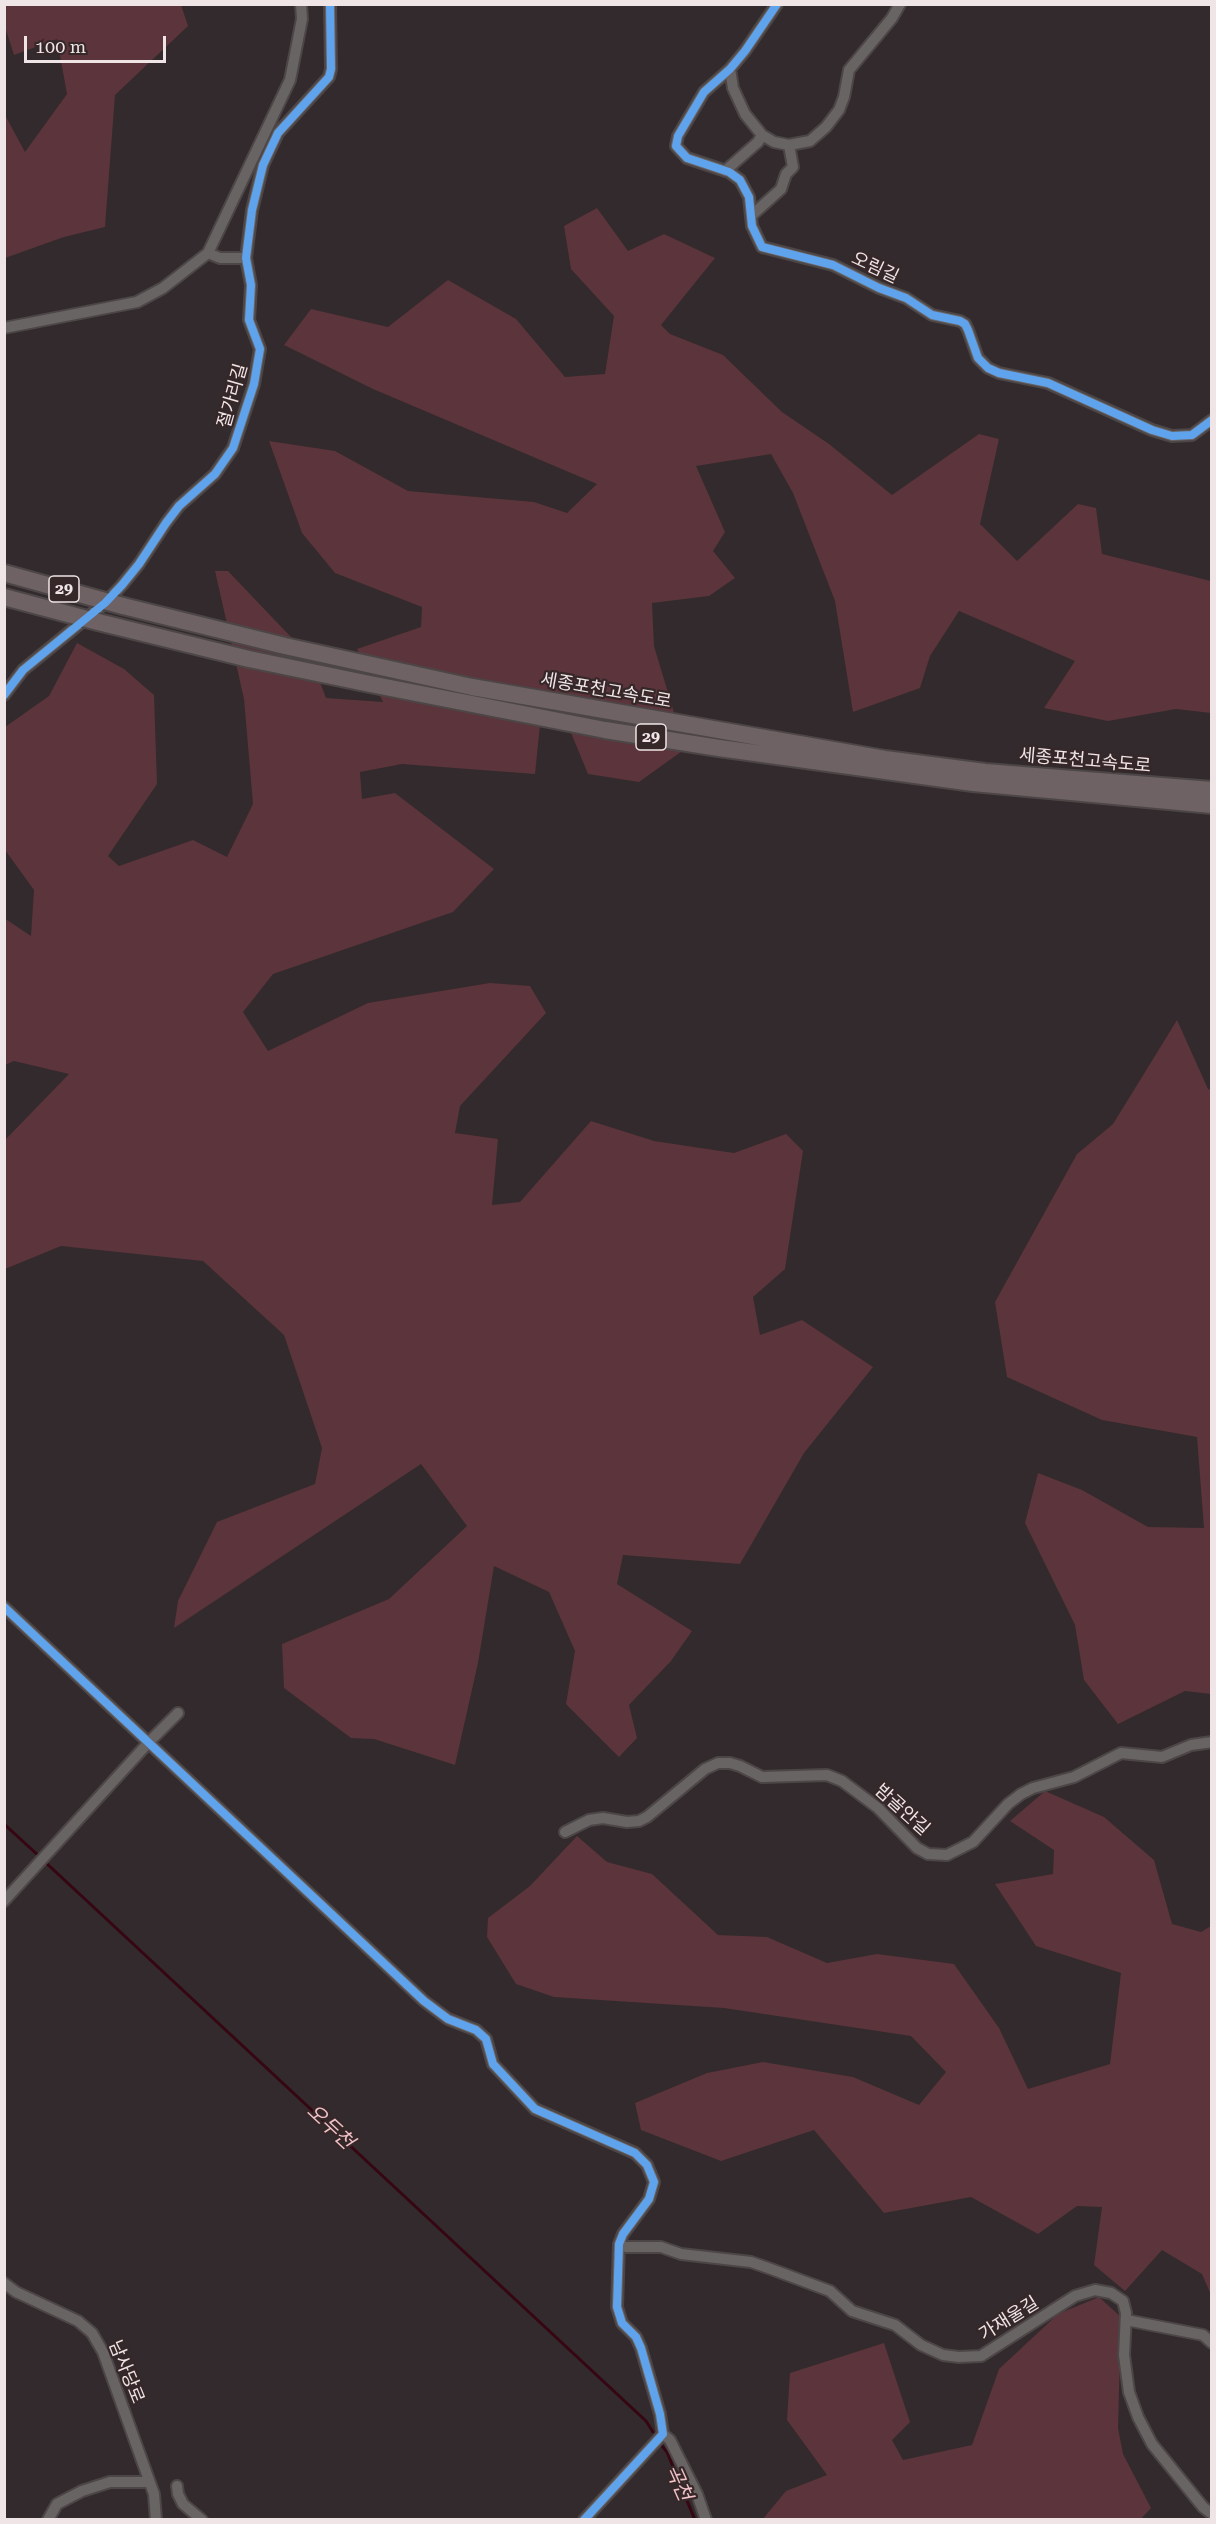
<!DOCTYPE html>
<html>
<head>
<meta charset="utf-8">
<style>
  body { margin:0 }
  #map { position:relative; width:1216px; height:2524px; overflow:hidden; background:#322a2c; font-family:"Roboto Serif",serif }
  canvas { display:block }
  .frame { position:absolute; inset:0; border:6px solid #efe5e6; pointer-events:none }
  .scale { position:absolute; left:24px; top:36px; width:142px; height:27px; box-sizing:border-box; border:3px solid #efe5e6; border-top:0; padding-left:8px; font-size:18px; line-height:21px; white-space:nowrap; color:#efe5e6; -webkit-text-stroke:4px #362729; paint-order:stroke }
</style>
</head>
<body>
<div id="map">
<canvas width="1216" height="2524"></canvas>
<div class="frame"></div>
<div class="scale">100 m</div>
</div>
<script>
const g = document.querySelector('canvas').getContext('2d');
g.lineJoin = 'round';
function paint(path, color) { g.fillStyle = color; g.fill(path, 'evenodd'); }
const poly = rows => new Path2D(rows.map(r => 'M' + r).join(''));
function stroke(path, color, width, dash) { g.strokeStyle = color; g.lineWidth = width; g.lineCap = dash ? 'butt' : 'round'; g.setLineDash(dash || []); g.stroke(path); }
function write(font, color, halo, rows, align = 'center') {
  g.font = font + ' "Roboto Serif","Noto Sans KR",serif'; g.lineWidth = 4.5; g.setLineDash([]); g.textBaseline = 'middle'; g.strokeStyle = halo; g.fillStyle = color; for (const [text, x, y, turn = 0] of rows) {
    g.save(); g.translate(x, y); g.rotate((+turn || 0) * Math.PI / 180); g.textAlign = isNaN(turn) ? turn : align; if (halo) g.strokeText(text, 0, 0); g.fillText(text, 0, 0); g.restore();
  }
}
paint(poly([
  [5,4,181,5,188,26,115,95,105,227,64,237,5,258,5,115,25,152,67,94,57,39,14,55,5,27],
  [597,208,628,251,664,234,715,258,661,325,670,334,723,355,782,412,829,444,892,495,979,434,999,439,980,524,1017,561,1078,504,1096,508,1102,554,1211,581,1211,713,1176,709,1108,721,1044,708,1075,661,959,611,930,656,920,688,853,712,835,601,793,493,771,454,696,466,725,532,713,551,735,578,709,596,652,603,654,646,685,749,639,782,588,774,567,723,543,696,535,774,402,764,360,772,362,799,395,793,494,869,453,912,273,974,243,1012,268,1051,368,1003,490,983,530,986,546,1013,460,1106,455,1133,498,1139,492,1205,520,1202,591,1121,654,1141,734,1153,786,1134,803,1151,785,1269,753,1297,760,1335,802,1320,873,1367,804,1453,740,1564,623,1555,617,1584,692,1631,671,1661,629,1705,637,1738,619,1757,566,1704,575,1651,549,1592,494,1566,478,1663,455,1765,374,1739,351,1738,284,1688,282,1644,389,1599,467,1526,421,1464,174,1628,178,1601,217,1522,315,1484,322,1448,284,1335,203,1261,61,1246,5,1269,5,1140,69,1074,14,1061,5,1065,4,918,31,936,34,890,5,850,5,727,49,696,77,643,124,669,154,695,157,784,108,856,119,866,193,840,227,857,253,804,244,699,215,571,228,571,311,658,326,698,383,702,357,649,421,627,422,607,335,573,302,533,269,441,335,451,408,491,534,502,567,513,597,484,373,389,284,345,311,309,388,327,448,280,516,319,565,377,605,374,614,316,571,269,564,226],
  [1177,1020,1208,1089,1211,1090,1211,1694,1185,1691,1118,1724,1084,1680,1075,1625,1025,1523,1038,1473,1082,1490,1148,1527,1204,1528,1197,1437,1102,1420,1007,1377,995,1302,1077,1154,1113,1124],
  [1045,1791,1104,1817,1154,1860,1172,1924,1201,1932,1211,1926,1211,2295,1202,2274,1162,2250,1125,2291,1094,2265,1102,2207,1077,2206,1038,2234,971,2197,884,2213,814,2130,721,2161,641,2130,635,2103,707,2073,763,2062,853,2077,919,2105,946,2072,911,2036,724,2008,554,1997,516,1984,487,1937,488,1918,530,1886,577,1836,607,1862,652,1874,718,1935,767,1937,827,1963,877,1954,954,1964,999,2028,1028,2089,1110,2064,1121,1973,1036,1946,995,1884,1053,1874,1054,1850,1010,1821],
  [1099,2297,1121,2317,1118,2428,1123,2454,1151,2508,1141,2519,762,2520,786,2491,827,2475,787,2420,790,2373,884,2343,910,2422,892,2440,903,2460,972,2445,999,2369,1058,2314]
]), '#5c343b');
stroke(poly([
  [4,1824,40,1857],
  [44,1861,646,2421,653,2432],
  [662,2446,667,2452,695,2520]
]), '#360613', 3);
const minor = poly([
  [777,4,745,51,730,69,704,92,678,136,676,146,687,158,729,172,740,180,749,197,752,226,762,247,833,265,879,288,906,298,932,315,960,321,965,324,968,330,978,358,988,368,999,373,1048,383,1152,430,1172,436,1192,435,1212,420],
  [730,69,733,88,745,114,762,135,774,142,789,145,810,141,826,127,839,110,844,97,849,70,892,18,900,4],
  [725,171,758,142,762,135],
  [751,216,781,189,786,174,793,167,789,145],
  [208,253,220,258,246,258],
  [4,328,137,302,163,288,208,253,290,80,302,19,301,4],
  [4,695,23,670,105,603,122,585,139,564,166,523,179,506,215,474,233,448,254,384,260,349,249,320,251,285,246,258,252,210,263,165,278,133,329,77,331,69,330,4],
  [4,1607,424,2001,448,2019,476,2030,486,2039,493,2064,535,2109,635,2153,647,2165,654,2182,649,2199,623,2234,619,2244,617,2307,622,2323,636,2337,641,2348,660,2414,663,2434,584,2520],
  [565,1832,589,1820,603,1818,627,1822,639,1821,647,1817,705,1769,718,1763,730,1763,740,1766,762,1777,827,1775,842,1781,878,1808,917,1848,928,1854,947,1855,973,1842,1008,1804,1021,1794,1033,1788,1074,1777,1121,1753,1162,1757,1191,1745,1212,1742],
  [4,1901,149,1742,178,1713],
  [619,2244,626,2247,661,2247,681,2254,751,2262,771,2269,830,2291,852,2311,895,2325,921,2345,943,2355,959,2357,981,2356,1075,2296,1095,2290,1111,2293,1123,2301,1126,2313,1124,2355,1129,2392,1138,2417,1152,2444,1203,2507,1212,2514],
  [4,2283,16,2292,78,2321,92,2333,103,2352,154,2494,156,2520],
  [1126,2320,1203,2335,1212,2343],
  [663,2434,670,2440,697,2494,706,2520],
  [177,2486,178,2494,183,2504,202,2520],
  [48,2520,57,2504,82,2491,110,2482,149,2482]
]);
const highway = poly([
  [123,606,285,646,472,687,885,759,985,772,1212,790],
  [98,622,249,659,370,684,605,730,719,748,973,783,1212,805]
]);
stroke(minor, '#4d4647', 14);
stroke(highway, '#4d4647', 20);
stroke(minor, '#696464', 10);
stroke(highway, '#6e6264', 16);
const highwayBridge = poly([
  [4,573,123,606],
  [4,597,98,622]
]);
stroke(highwayBridge, '#4d4647', 20, []);
stroke(highwayBridge, '#6e6264', 16);
stroke(poly([
  [777,4,745,51,730,69,704,92,678,136,676,146,687,158,729,172,740,180,749,197,752,226,762,247,833,265,879,288,906,298,932,315,960,321,965,324,968,330,978,358,988,368,999,373,1048,383,1152,430,1172,436,1192,435,1212,420],
  [4,695,23,670,105,603,122,585,139,564,166,523,179,506,215,474,233,448,254,384,260,349,249,320,251,285,246,258,252,210,263,165,278,133,329,77,331,69,330,4],
  [4,1607,424,2001,448,2019,476,2030,486,2039,493,2064,535,2109,635,2153,647,2165,654,2182,649,2199,623,2234,619,2244,617,2307,622,2323,636,2337,641,2348,660,2414,663,2434,584,2520]
]), '#60a3ed', 8);
for (const [x, y, w] of [
  [64,589,30],
  [651,737,30]
]) { const box = new Path2D(); box.roundRect(x - w / 2, y - 13, w, 26, 4.5); g.fillStyle = '#362729'; g.fill(box); stroke(box, '#efe5e6', 1.5); }
write('bold 16px', '#efe5e6', null, [
  ["29",64,589],
  ["29",651,737]
]);
write('18px', '#efe5e6', '#362729', [
  ["오림길",875,268,25],
  ["절가리길",233,396,-74],
  ["세종포천고속도로",606,691,10],
  ["세종포천고속도로",1085,761,5],
  ["밤골안길",902,1810,42],
  ["가재울길",1009,2319,-32],
  ["남사당로",126,2372,68]
]);
write('italic 20px', '#f1c2c8', '#362729', [
  ["오두천",330,2127,43],
  ["곡천",678,2483,66]
]);
</script>
</body>
</html>
